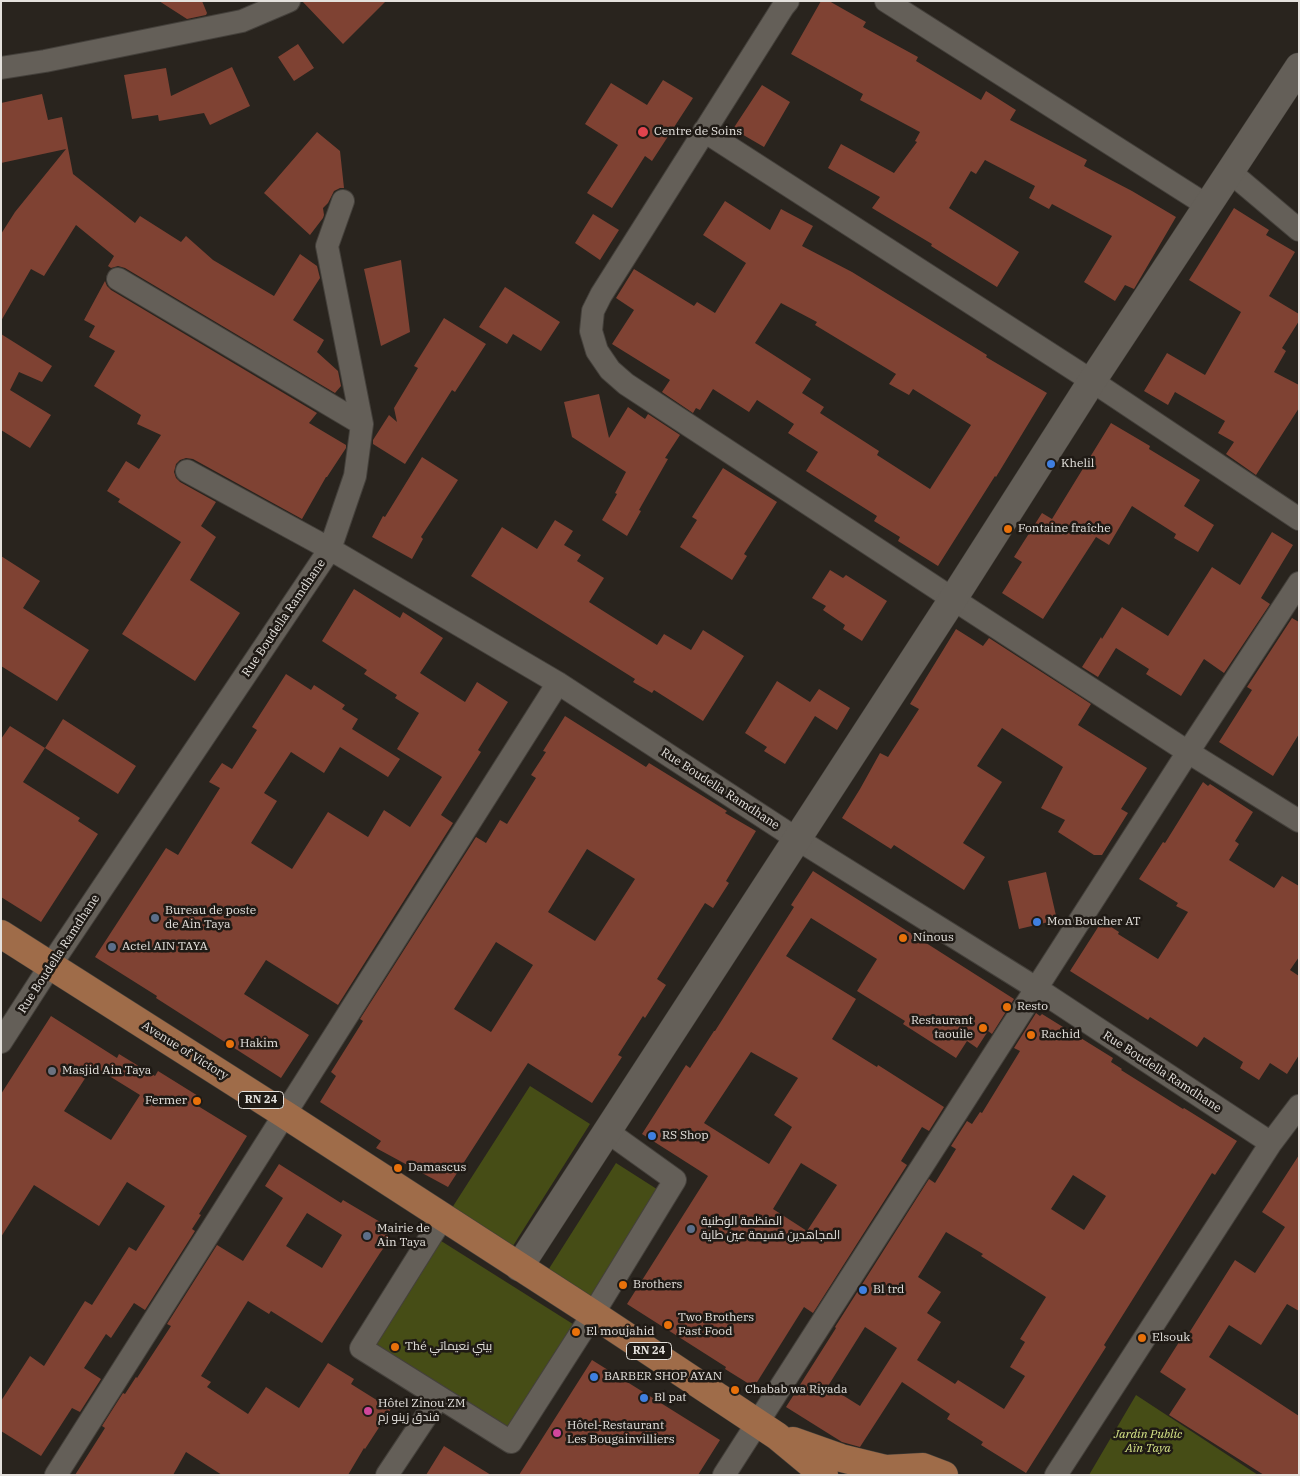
<!DOCTYPE html>
<html>
<head>
<meta charset="utf-8">
<style>
  body { margin:0 }
  #map { position:relative; width:1300px; height:1476px; overflow:hidden; background:#29241e; font-family:"IBM Plex Serif",serif }
  canvas { display:block }
  .frame { position:absolute; inset:0; border:2px solid #e4e1dd; pointer-events:none }
</style>
</head>
<body>
<div id="map">
<canvas width="1300" height="1476"></canvas>
<div class="frame"></div>
</div>
<script>
const g = document.querySelector('canvas').getContext('2d');
g.lineJoin = 'round';
function paint(path, color) { g.fillStyle = color; g.fill(path, 'evenodd'); }
const poly = rows => new Path2D(rows.map(r => 'M' + r).join(''));
function stroke(path, color, width, dash) { g.strokeStyle = color; g.lineWidth = width; g.lineCap = dash ? 'butt' : 'round'; g.setLineDash(dash || []); g.stroke(path); }
function write(font, color, halo, rows, align = 'center') {
  g.font = font + ' "IBM Plex Serif",Cairo,serif'; g.lineWidth = 5; g.setLineDash([]); g.textBaseline = 'middle'; g.strokeStyle = halo; g.fillStyle = color; for (const [text, x, y, turn = 0] of rows) {
    g.save(); g.translate(x, y); g.rotate((+turn || 0) * Math.PI / 180); g.textAlign = isNaN(turn) ? turn : align; if (halo) g.strokeText(text, 0, 0); g.fillText(text, 0, 0); g.restore();
  }
}
paint(poly([
  [530,1086,590,1124,511,1249,450,1211],
  [616,1163,663,1193,592,1305,545,1275],
  [438,1239,576,1326,509,1431,371,1344],
  [1136,1395,1258,1475,1089,1475]
]), '#464d16');
paint(poly([
  [159,1,202,1,207,13,206,15,187,19],
  [302,1,386,1,343,44],
  [821,1,829,1,866,22,863,27,918,57,916,61,981,100,986,91,1016,110,1010,120,1087,160,1084,166,1132,191,1176,217,1134,289,1125,285,1115,301,1084,282,1112,236,1052,204,1049,209,1029,198,1035,186,985,160,976,174,971,171,949,208,1019,252,997,287,931,246,932,244,872,208,880,197,828,168,841,144,894,173,917,142,915,141,920,132,860,100,863,94,791,54],
  [298,44,314,68,294,81,278,57],
  [232,67,250,106,210,125,204,113,159,121,158,115,132,119,124,75,166,68,171,96],
  [663,80,693,98,652,161,645,156,612,208,587,193,618,145,585,124,611,83,647,105],
  [762,85,790,102,764,147,733,129],
  [42,94,48,120,62,117,73,174,135,223,140,216,181,242,186,236,213,260,274,296,300,254,317,266,320,278,293,320,324,340,317,352,338,371,341,386,335,393,125,268,118,266,111,268,108,266,114,256,76,225,44,276,31,269,1,321,1,234,15,212,66,149,1,163,1,103],
  [317,132,340,151,344,188,340,188,334,191,328,203,323,208,324,215,323,218,310,235,264,193],
  [725,201,770,230,781,209,813,226,802,246,852,272,987,355,986,357,1047,393,996,477,995,476,938,566,898,541,900,537,874,521,877,516,806,471,818,452,788,433,794,424,757,400,749,412,713,389,700,410,696,408,693,413,662,392,670,380,612,344,634,310,616,298,634,269,694,306,697,302,715,313,746,263,703,235],
  [781,303,817,322,815,325,896,374,889,384,909,395,913,389,971,425,930,489,877,455,879,451,820,413,824,407,802,393,811,379,755,343],
  [1234,208,1269,230,1266,235,1295,252,1269,296,1299,314,1299,321,1282,348,1286,351,1274,372,1299,385,1299,408,1256,475,1226,454,1234,442,1218,433,1225,421,1175,392,1168,405,1144,391,1167,353,1205,375,1241,312,1189,280],
  [593,214,619,230,600,260,575,243],
  [401,260,410,332,381,346,364,269],
  [105,281,107,286,111,290,317,413,309,423,346,445,346,448,327,477,326,477,302,519,193,459,186,458,180,460,176,464,174,472,176,478,180,482,216,502,201,526,216,537,190,580,240,613,195,681,122,634,181,542,118,502,120,499,107,491,126,461,139,469,161,435,137,424,141,415,94,386,115,351,89,337,95,326,84,320],
  [505,287,560,322,541,351,513,334,507,344,479,327],
  [444,318,486,344,455,392,452,390,405,464,373,444,373,440,389,415,397,422,394,408,418,368,414,366],
  [1,334,52,366,42,382,19,372,10,390,51,415,30,448,1,430],
  [599,394,609,438,628,407,645,419,648,414,680,435,665,458,668,459,639,510,641,511,627,536,602,520,617,494,615,493,626,472,572,437,564,402],
  [1111,423,1150,446,1149,449,1200,480,1184,506,1214,525,1198,552,1174,538,1176,534,1132,506,1109,545,1096,537,1043,619,1002,593,1022,562,1014,557,1042,513,1052,519],
  [422,457,458,480,421,537,423,539,412,559,372,537,383,516,385,517],
  [723,468,777,502,744,554,747,556,732,580,680,547,697,520,692,517],
  [555,520,573,531,564,545,581,555,577,561,604,578,589,602,657,645,664,634,691,650,703,630,744,656,703,721,654,690,652,693,633,682,635,679,471,576,502,527,537,549],
  [1272,532,1293,545,1261,598,1270,604,1224,673,1204,659,1181,696,1146,674,1149,669,1116,648,1098,677,1082,667,1101,637,1102,639,1122,607,1168,636,1212,567,1240,585],
  [1,556,40,581,23,608,89,650,57,701,1,666],
  [830,570,843,578,846,575,887,601,862,641,843,629,845,625,823,610,826,606,812,598],
  [354,589,400,618,403,612,443,638,420,673,465,702,477,682,508,702,478,750,481,752,441,815,453,823,338,1005,266,960,244,994,309,1035,281,1078,156,998,157,996,95,957,166,848,178,855,220,788,209,782,222,763,232,769,257,730,252,727,286,674,311,690,314,685,345,705,342,709,358,719,352,729,400,759,388,777,340,747,324,773,291,752,264,793,277,801,251,843,292,869,328,812,368,837,384,810,410,827,442,777,397,749,419,713,395,698,397,695,364,674,367,670,322,641],
  [1292,618,1299,622,1299,734,1273,776,1219,742,1252,690,1247,687],
  [956,629,983,646,989,638,1091,704,1078,725,1147,768,1121,809,1128,813,1102,855,1094,855,1058,832,1065,820,1041,808,1063,767,1002,728,977,766,1002,782,963,843,985,857,964,890,894,845,891,849,842,818,860,789,880,753,888,757,919,709,910,704],
  [777,681,810,702,819,689,850,708,837,730,815,716,785,764,764,751,767,747,745,733],
  [565,716,646,767,649,763,727,811,725,813,756,831,726,881,729,883,713,908,705,903,657,979,666,985,645,1018,643,1016,618,1055,622,1057,592,1103,528,1063,448,1187,376,1148,381,1141,320,1102,336,1076,331,1072,363,1021,360,1019,476,837,486,843,500,820,507,824,536,778,531,775,546,752,543,751],
  [587,849,635,879,595,941,548,912],
  [496,942,533,965,491,1032,454,1009],
  [63,719,136,766,118,794,45,748],
  [10,726,45,748,23,782,80,818,78,821,98,834,41,922,1,897,1,739],
  [1203,782,1208,786,1210,784,1253,812,1235,841,1239,844,1229,860,1274,888,1282,876,1299,886,1299,957,1290,970,1299,976,1299,1055,1287,1074,1270,1063,1259,1080,1240,1068,1243,1062,1204,1037,1197,1047,1150,1017,1148,1020,1070,971,1102,921,1119,932,1118,934,1158,959,1188,912,1176,906,1178,903,1139,879,1163,842,1165,843],
  [813,871,1014,999,992,1034,988,1031,977,1048,967,1041,956,1058,903,1024,905,1021,857,991,877,959,811,918,786,956,856,999,832,1039,877,1067,878,1065,944,1107,929,1131,922,1127,901,1161,907,1165,813,1313,804,1307,754,1387,725,1369,726,1367,627,1304,708,1176,642,1134,686,1065,690,1068,714,1031,715,1031,794,907,791,905],
  [751,1052,798,1078,774,1115,792,1127,769,1164,704,1123],
  [801,1163,837,1185,807,1231,773,1209],
  [1046,872,1057,920,1019,929,1008,881],
  [1036,1013,1040,1016,1042,1014,1113,1058,1111,1062,1122,1069,1121,1070,1183,1109,1184,1108,1237,1141,1215,1175,1212,1173,1104,1345,1106,1347,1026,1473,981,1445,983,1442,947,1419,950,1414,902,1382,860,1447,842,1442,786,1407,836,1328,835,1327,929,1179,935,1183,956,1149,951,1146,967,1121,972,1124,980,1112,982,1113,1020,1051,1014,1048],
  [1073,1175,1106,1196,1084,1230,1051,1209],
  [946,1232,983,1254,981,1256,1046,1297,1020,1339,1025,1342,1010,1367,1025,1376,1004,1409,958,1380,955,1384,917,1360,941,1322,927,1313,941,1292,918,1277],
  [865,1327,897,1348,860,1406,828,1386],
  [51,1016,117,1058,119,1054,155,1076,158,1071,203,1099,198,1106,247,1136,199,1214,201,1215,192,1229,195,1231,145,1310,134,1303,111,1338,106,1334,84,1368,101,1379,80,1412,72,1408,41,1456,1,1431,1,1401,30,1356,44,1366,85,1301,92,1305,129,1247,136,1251,165,1206,127,1182,99,1226,34,1185,1,1237,1,1094],
  [93,1066,140,1095,111,1140,64,1111],
  [1299,1155,1299,1311,1287,1304,1261,1345,1229,1325,1209,1357,1299,1416,1299,1475,1264,1475,1169,1415,1186,1389,1160,1372,1181,1339,1184,1341,1235,1260,1255,1273,1285,1227,1262,1212],
  [279,1164,341,1203,343,1200,387,1226,388,1242,380,1253,322,1343,271,1311,269,1314,248,1301,201,1376,211,1382,207,1387,248,1414,266,1387,299,1408,328,1363,354,1379,351,1384,391,1409,365,1449,364,1448,348,1475,222,1475,186,1452,173,1475,75,1475,105,1428,102,1426,123,1393,125,1394,136,1377,137,1378,171,1326,167,1324,217,1245,243,1261,283,1198,265,1186],
  [307,1213,342,1235,322,1268,286,1246],
  [592,1360,720,1440,698,1475,519,1475],
  [444,1446,491,1475,426,1475]
]), '#7f4233');
const street = poly([
  [788,1,783,7,601,295,593,311,591,331,597,351,610,370,626,384,953,599,1188,752,1299,821],
  [886,1,1208,206],
  [1,68,45,61,242,21,289,1],
  [704,131,1092,381,1299,519],
  [1229,171,1299,230],
  [118,279,362,424],
  [187,471,330,549,355,476,362,424,327,246,343,201],
  [1,1042,50,966,330,549,558,683,797,839,1036,988,1271,1143,1056,1475],
  [1271,1143,1299,1106],
  [443,1217,361,1348,511,1442,593,1314,675,1180,608,1132],
  [56,1475,558,683],
  [387,1475,439,1397],
  [724,1475,1188,752,1299,583]
]);
const secondary = poly([
  [519,1267,953,599,1092,381,1299,67]
]);
const primary = poly([
  [1,934,284,1114,593,1314,777,1436,824,1475],
  [793,1441,841,1458,886,1469,923,1467,944,1475]
]);
stroke(street, '#44403b', 24);
stroke(secondary, '#44403b', 29);
stroke(primary, '#44403b', 29);
stroke(street, '#645f58', 22);
stroke(secondary, '#645f58', 28);
stroke(primary, '#9f6c49', 28);
for (const [x, y, r, color] of [
  [643,132,6,"#e0444e"],
  [1051,464,5,"#3f7fe0"],
  [1008,529,5,"#e8710a"],
  [155,918,5,"#5c6f8a"],
  [1037,922,5,"#3f7fe0"],
  [903,938,5,"#e8710a"],
  [112,947,5,"#5c6f8a"],
  [1007,1007,5,"#e8710a"],
  [983,1028,5,"#e8710a"],
  [1031,1035,5,"#e8710a"],
  [230,1044,5,"#e8710a"],
  [52,1071,5,"#6b7280"],
  [197,1101,5,"#e8710a"],
  [652,1136,5,"#3f7fe0"],
  [398,1168,5,"#e8710a"],
  [691,1229,5,"#5c6f8a"],
  [367,1236,5,"#5c6f8a"],
  [623,1285,5,"#e8710a"],
  [863,1290,5,"#3f7fe0"],
  [668,1325,5,"#e8710a"],
  [576,1332,5,"#e8710a"],
  [1142,1338,5,"#e8710a"],
  [395,1347,5,"#e8710a"],
  [594,1377,5,"#3f7fe0"],
  [735,1390,5,"#e8710a"],
  [644,1398,5,"#3f7fe0"],
  [368,1411,5,"#d1479c"],
  [557,1433,5,"#d1479c"]
]) { const dot = new Path2D(); dot.arc(x, y, r, 0, 2 * Math.PI); g.fillStyle = color; g.fill(dot); stroke(dot, '#1f1a15', 2); }
for (const [x, y, w] of [
  [261,1100,45],
  [649,1351,45]
]) { const box = new Path2D(); box.roundRect(x - w / 2, y - 8.5, w, 17, 4); g.fillStyle = '#1f1a15'; g.fill(box); stroke(box, '#e4e1dd', 1); }
write('bold 11px', '#e4e1dd', null, [
  ["RN 24",261,1100],
  ["RN 24",649,1351]
]);
write('12px', '#e4e1dd', '#1f1a15', [
  ["Centre de Soins",654,132],
  ["Khelil",1061,464],
  ["Fontaine fraîche",1018,529],
  ["Bureau de poste",165,911],
  ["de Ain Taya",165,925],
  ["Mon Boucher AT",1047,922],
  ["Ninous",913,938],
  ["Actel AIN TAYA",122,947],
  ["Resto",1017,1007],
  ["Restaurant",973,1021,"right"],
  ["taouile",973,1035,"right"],
  ["Rachid",1041,1035],
  ["Hakim",240,1044],
  ["Masjid Ain Taya",62,1071],
  ["Fermer",187,1101,"right"],
  ["RS Shop",662,1136],
  ["Damascus",408,1168],
  ["المنظمة الوطنية",701,1222],
  ["المجاهدين قسيمة عين طاية",701,1236],
  ["Mairie de",377,1229],
  ["Ain Taya",377,1243],
  ["Brothers",633,1285],
  ["Bl trd",873,1290],
  ["Two Brothers",678,1318],
  ["Fast Food",678,1332],
  ["El moujahid",586,1332],
  ["Elsouk",1152,1338],
  ["Thé بيني نعيماتي",405,1347],
  ["BARBER SHOP AYAN",604,1377],
  ["Chabab wa Riyada",745,1390],
  ["Bl pat",654,1398],
  ["Hôtel Zinou ZM",378,1404],
  ["فندق زينو زم",378,1418],
  ["Hôtel-Restaurant",567,1426],
  ["Les Bougainvilliers",567,1440]
], 'left');
write('12px', '#e4e1dd', '#1f1a15', [
  ["Rue Boudella Ramdhane",284,618,-56],
  ["Rue Boudella Ramdhane",720,789,33],
  ["Rue Boudella Ramdhane",59,954,-57],
  ["Avenue of Victory",185,1051,32],
  ["Rue Boudella Ramdhane",1162,1072,33]
]);
write('italic 12px', '#d5e386', '#1f1a15', [
  ["Jardin Public",1148,1435],
  ["Aïn Taya",1148,1449]
]);
</script>
</body>
</html>
